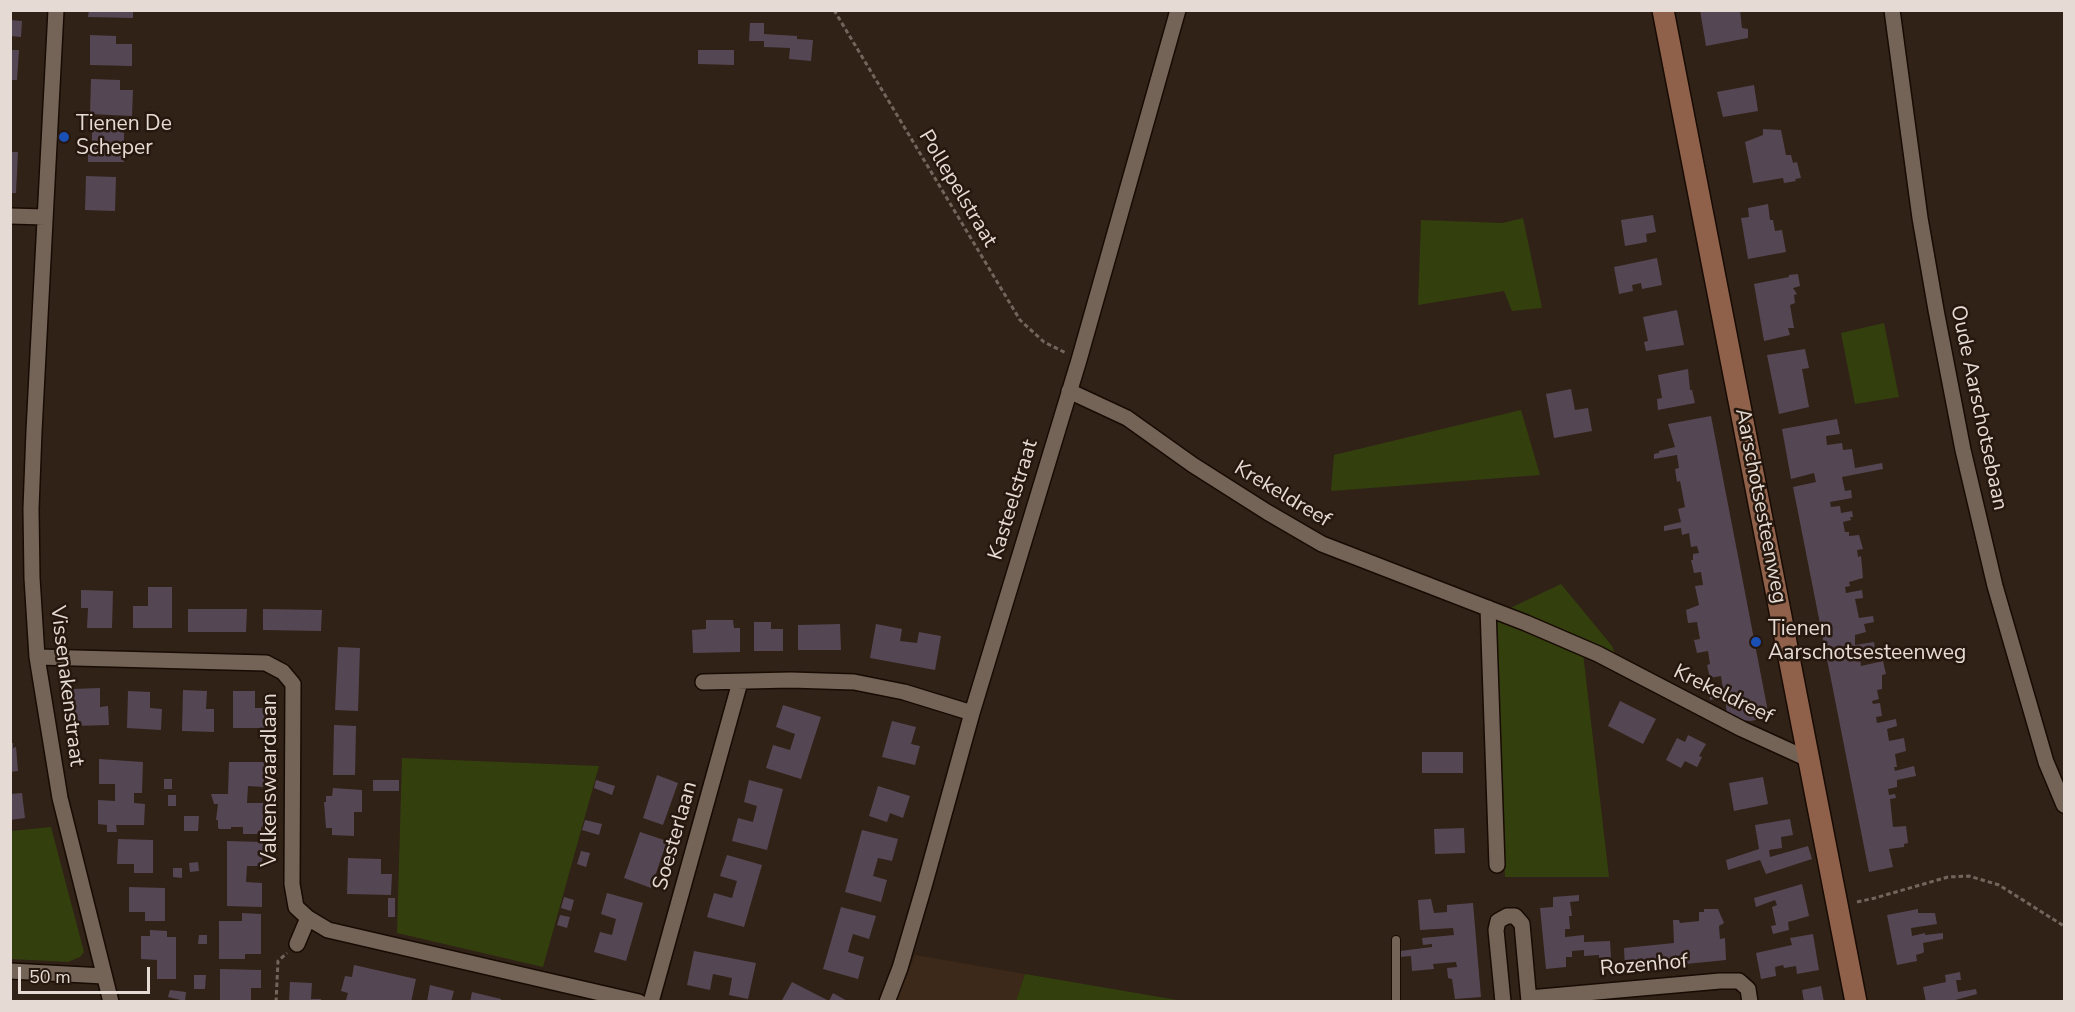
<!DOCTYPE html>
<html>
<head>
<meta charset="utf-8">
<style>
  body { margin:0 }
  #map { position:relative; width:2075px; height:1012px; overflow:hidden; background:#302217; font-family:"Nunito Sans",sans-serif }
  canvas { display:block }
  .frame { position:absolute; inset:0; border:12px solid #e5dbd4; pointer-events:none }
  .scale { position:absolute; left:18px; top:967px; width:132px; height:27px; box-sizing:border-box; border:3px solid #e5dbd4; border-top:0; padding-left:8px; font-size:18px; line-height:21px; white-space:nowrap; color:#e5dbd4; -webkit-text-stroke:4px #26180e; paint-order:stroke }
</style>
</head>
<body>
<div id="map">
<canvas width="2075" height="1012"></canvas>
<div class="frame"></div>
<div class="scale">50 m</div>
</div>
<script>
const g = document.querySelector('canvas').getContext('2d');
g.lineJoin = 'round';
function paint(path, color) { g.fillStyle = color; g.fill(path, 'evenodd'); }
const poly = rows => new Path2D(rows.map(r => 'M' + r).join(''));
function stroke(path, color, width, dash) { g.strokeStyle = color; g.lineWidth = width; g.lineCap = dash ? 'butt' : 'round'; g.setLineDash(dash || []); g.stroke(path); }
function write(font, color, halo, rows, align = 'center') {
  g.font = font + ' "Nunito Sans",sans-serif'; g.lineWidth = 5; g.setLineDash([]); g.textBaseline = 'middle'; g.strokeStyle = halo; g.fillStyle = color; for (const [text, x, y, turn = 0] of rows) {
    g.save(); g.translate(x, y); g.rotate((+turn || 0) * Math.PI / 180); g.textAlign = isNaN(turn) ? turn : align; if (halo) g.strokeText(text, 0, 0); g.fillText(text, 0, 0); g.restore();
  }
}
paint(poly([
  [915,955,1025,974,1016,1001,896,1002]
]), '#3d2919');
paint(poly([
  [1523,218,1542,308,1512,311,1504,291,1418,305,1421,220,1503,223],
  [1884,323,1899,397,1855,404,1841,333],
  [1521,410,1540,475,1331,491,1334,455],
  [1561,584,1612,646,1615,654,1506,610],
  [1494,618,1583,653,1609,877,1505,877],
  [402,758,599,766,543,967,397,933],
  [51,827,84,952,80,957,68,962,11,959,11,831],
  [1025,974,1183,1001,1016,1001]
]), '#343f0e');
paint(poly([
  [89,10,133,10,133,18,88,17],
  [1700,10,1740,10,1742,28,1748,29,1748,38,1706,46],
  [10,20,22,21,21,37,10,36],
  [750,23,764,23,764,34,797,36,797,39,813,40,811,61,789,59,790,48,764,47,764,41,749,41],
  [90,35,116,36,116,44,132,44,132,66,90,65],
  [10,50,19,50,17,80,10,80],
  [698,50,734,50,734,65,698,64],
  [91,79,120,80,120,90,133,90,132,116,90,114],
  [1754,85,1758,111,1723,117,1717,92],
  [92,128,124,128,124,162,88,162,88,147,92,147],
  [1763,129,1781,130,1786,155,1791,155,1793,163,1797,162,1801,178,1795,179,1796,181,1784,183,1783,178,1753,183,1745,142,1763,135],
  [10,152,18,152,16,193,10,193],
  [86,176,116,177,115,211,85,210],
  [1768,204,1770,220,1773,220,1775,231,1782,230,1786,252,1748,259,1741,218,1749,217,1748,208],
  [1653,215,1656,232,1646,234,1647,242,1625,246,1621,220],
  [1657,258,1662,285,1642,289,1641,283,1632,285,1633,291,1619,294,1614,267],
  [1798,274,1800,286,1793,288,1797,294,1794,295,1795,303,1790,305,1794,328,1788,328,1790,335,1764,341,1754,284,1789,277,1789,275],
  [1677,310,1684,345,1646,351,1644,342,1648,341,1643,317],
  [1805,349,1809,368,1802,369,1809,407,1779,414,1767,355],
  [1688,369,1690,390,1692,390,1695,403,1658,410,1657,399,1662,398,1658,375],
  [1571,389,1575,410,1588,408,1592,431,1554,438,1546,394],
  [1711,416,1769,717,1751,721,1740,720,1727,715,1725,697,1710,700,1709,691,1723,689,1721,676,1710,678,1707,665,1710,664,1708,651,1697,653,1694,640,1700,639,1697,622,1688,623,1686,610,1699,605,1695,586,1703,585,1701,572,1694,573,1691,560,1693,560,1693,554,1699,553,1697,546,1691,547,1689,533,1682,535,1681,528,1664,531,1664,526,1681,522,1678,509,1685,507,1680,481,1677,482,1675,469,1679,468,1677,455,1654,459,1654,454,1659,453,1659,451,1675,447,1668,424],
  [1837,419,1840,434,1826,436,1827,445,1842,443,1843,450,1852,449,1855,468,1882,463,1883,469,1842,477,1845,491,1851,490,1852,498,1830,502,1831,507,1840,506,1841,513,1852,511,1853,517,1850,517,1851,520,1843,522,1845,532,1849,532,1849,536,1859,535,1863,549,1857,550,1858,557,1861,556,1863,578,1849,582,1850,586,1845,587,1846,593,1862,590,1863,598,1855,599,1859,618,1873,616,1874,622,1864,624,1866,632,1855,635,1855,645,1874,642,1875,649,1859,653,1861,666,1883,661,1886,674,1882,675,1882,689,1877,690,1879,699,1872,701,1873,704,1880,703,1882,716,1876,717,1877,723,1896,719,1897,726,1887,729,1889,741,1904,738,1906,751,1895,754,1897,767,1894,767,1895,771,1914,766,1916,776,1897,780,1897,787,1888,789,1889,795,1895,794,1896,798,1890,799,1893,827,1906,826,1908,843,1904,844,1904,847,1889,849,1893,867,1869,872,1793,487,1816,482,1814,473,1791,479,1782,429],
  [148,587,172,587,172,628,133,628,133,606,148,606],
  [81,590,113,591,112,628,87,628,88,608,81,608],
  [188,609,247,609,246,632,188,632],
  [263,609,322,610,321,631,263,630],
  [706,620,733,620,734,628,740,628,740,652,693,653,692,630,706,629],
  [754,622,771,622,771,629,783,629,783,651,754,651],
  [840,624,841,650,798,650,798,625],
  [876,624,902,629,900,641,917,643,919,632,941,636,935,670,870,658],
  [338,647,360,648,358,711,335,710],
  [100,688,100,707,108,706,109,725,73,726,71,689],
  [183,690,207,691,206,709,214,709,214,732,182,731],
  [128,691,150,692,150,708,162,709,161,730,127,728],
  [233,691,255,691,255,708,266,708,266,728,233,728],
  [1620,701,1656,719,1643,744,1608,726],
  [783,705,821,717,801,779,766,768,773,745,790,750,795,734,776,727],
  [892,721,916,727,911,744,920,746,915,765,882,757],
  [334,725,356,726,355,775,333,775],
  [1688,735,1706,744,1699,756,1702,757,1697,767,1685,761,1681,768,1666,760,1677,738,1685,742],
  [10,743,13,743,13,748,16,747,18,771,10,772],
  [1422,752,1463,752,1463,773,1422,773],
  [99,759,143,762,142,793,134,793,134,803,145,804,144,825,116,825,117,832,107,832,107,825,98,824,98,800,115,801,115,784,99,784],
  [229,762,264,762,264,787,248,786,247,803,263,803,263,827,261,827,261,834,243,834,243,827,231,827,231,829,219,829,218,827,218,820,216,820,218,804,214,804,211,794,228,794],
  [657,775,678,783,663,825,643,818],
  [1763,777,1768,804,1734,811,1729,783],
  [164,779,172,779,172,789,164,789],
  [373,780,399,780,399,791,373,791],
  [596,780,615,786,612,795,594,788],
  [749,780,783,789,767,850,732,841,738,818,753,822,757,806,744,802],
  [878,786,910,796,903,818,890,813,887,822,869,816],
  [333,788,362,790,362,812,354,812,354,836,332,835,332,828,326,828,324,802,326,802,326,796,332,796],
  [22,793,25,818,10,820,10,794],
  [168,795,176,795,176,806,168,806],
  [184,816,199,816,198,831,184,831],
  [1790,819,1793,835,1781,837,1782,848,1769,850,1770,857,1808,846,1812,859,1766,874,1760,860,1728,870,1726,860,1759,849,1755,825],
  [585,820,602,824,599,835,582,830],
  [1464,828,1465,853,1435,854,1434,829],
  [862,830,898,839,892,861,878,858,873,876,887,880,881,902,845,892],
  [640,832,667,841,651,888,624,878],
  [118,839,153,840,153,873,134,873,134,864,117,864],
  [227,841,263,842,262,866,247,866,246,882,262,883,262,907,227,906],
  [581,851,590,853,586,867,577,864],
  [727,855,762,865,744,927,707,917,714,893,732,898,737,881,720,876],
  [348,858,381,859,381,874,392,874,391,895,347,894],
  [198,862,199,871,190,872,189,863],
  [173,868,182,868,182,878,173,877],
  [1802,884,1809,916,1788,922,1789,930,1773,934,1771,926,1776,925,1772,907,1777,905,1775,900,1756,907,1754,898],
  [129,887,165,888,165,921,145,921,145,912,129,912],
  [607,893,643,903,626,961,594,952,600,932,612,935,616,919,601,914],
  [1579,895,1579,901,1570,902,1572,916,1569,916,1570,929,1565,929,1565,937,1584,935,1584,942,1610,941,1611,958,1599,959,1599,955,1584,956,1584,950,1572,951,1572,957,1566,957,1566,967,1546,969,1540,908,1553,907,1553,897],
  [564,897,574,900,571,911,561,908],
  [388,898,395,898,395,917,388,917],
  [1431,899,1434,913,1447,912,1447,905,1473,903,1481,997,1455,999,1452,979,1448,978,1447,968,1457,967,1456,962,1433,964,1434,969,1412,971,1411,956,1400,957,1400,951,1432,947,1432,944,1423,945,1422,938,1454,935,1453,928,1420,930,1418,900],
  [841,907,876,916,869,939,853,934,850,944,848,952,864,957,858,979,823,969],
  [1704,909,1718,909,1724,923,1719,926,1720,939,1725,938,1726,960,1625,970,1624,948,1674,943,1673,920,1679,920,1680,923,1699,921,1699,912,1704,912],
  [1918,909,1918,913,1935,913,1937,924,1911,928,1912,936,1925,933,1925,935,1943,933,1943,939,1923,943,1924,951,1923,953,1916,955,1917,961,1897,965,1887,915],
  [242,913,261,914,261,954,245,954,245,959,219,959,219,921,242,921],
  [560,915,570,917,567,928,557,925],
  [150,930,167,931,167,937,176,937,176,979,157,979,157,960,141,959,141,936,150,936],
  [1813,934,1819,970,1797,974,1796,966,1784,968,1783,965,1775,967,1776,976,1761,979,1756,953,1792,945,1790,938],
  [199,935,207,935,207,944,198,944],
  [694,951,756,963,748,999,729,995,732,978,713,974,710,990,687,985],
  [354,965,416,979,411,1002,355,1002,346,1000,348,993,341,991,345,976,352,977],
  [220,969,261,970,261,988,251,988,251,1002,220,1002],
  [1960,972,1961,980,1956,980,1958,992,1976,989,1977,994,1948,1002,1926,1002,1923,987,1946,982,1945,975],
  [194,975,206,975,205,989,194,989],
  [290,982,312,983,311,999,321,999,321,1002,289,1002],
  [792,982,829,1001,833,993,849,1002,781,1002],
  [430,985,454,991,451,1002,427,1002],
  [1821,986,1824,1002,1804,1002,1802,990],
  [170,990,186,992,185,1001,168,997],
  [472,992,501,999,501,1002,470,1002]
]), '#554653');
const service = poly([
  [1396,940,1396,1002]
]);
const minor = poly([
  [56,10,34,431,31,509,32,578,37,657,60,798,111,1002],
  [1892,10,1920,218,1936,310,1963,450,1995,586,2046,762,2064,805],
  [10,216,45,217],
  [1069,391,1127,418,1193,465,1267,512,1322,544,1526,623,1598,654,1742,729,1810,760],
  [1488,608,1497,865],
  [37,657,266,663,283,672,293,684,292,884,296,907,308,918,328,930,639,1002],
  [703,682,791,680,854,682,904,692,972,713],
  [297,944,308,918],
  [10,971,104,976],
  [1529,998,1720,981,1739,981,1748,989,1750,1002],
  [651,1002,740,682],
  [887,1002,900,968,925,883,972,713,1079,360,1178,10],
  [1503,1002,1496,930,1498,921,1507,916,1515,916,1522,924,1529,1002]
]);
const secondary = poly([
  [1663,10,1856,1002]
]);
stroke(service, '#170b03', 10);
stroke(minor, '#170b03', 18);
stroke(secondary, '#170b03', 24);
stroke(poly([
  [834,10,1020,320,1044,342,1066,353],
  [1857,902,1875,898,1948,877,1969,876,1999,885,2064,926],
  [276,1002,278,961,287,953]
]), '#72665c', 3, [4.5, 3]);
stroke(service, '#746457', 8);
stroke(minor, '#746457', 15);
stroke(secondary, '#8f614b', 21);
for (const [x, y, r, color] of [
  [64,137,6,"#1a4fb4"],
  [1756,642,6,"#1a4fb4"]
]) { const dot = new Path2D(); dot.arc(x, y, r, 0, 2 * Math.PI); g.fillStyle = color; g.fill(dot); stroke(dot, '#26180e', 2); }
write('21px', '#e5dbd4', '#26180e', [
  ["Tienen De",76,125],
  ["Scheper",76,149],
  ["Tienen",1768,630],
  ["Aarschotsesteenweg",1768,654]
], 'left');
write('21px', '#e5dbd4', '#26180e', [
  ["Pollepelstraat",957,189,59],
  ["Oude Aarschotsebaan",1978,408,78],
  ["Krekeldreef",1282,495,31],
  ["Kasteelstraat",1014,500,-73],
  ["Aarschotsesteenweg",1760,506,79],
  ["Vissenakenstraat",66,686,83],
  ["Krekeldreef",1723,695,26],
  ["Valkenswaardlaan",271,780,-90],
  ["Soesterlaan",676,836,-74],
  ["Rozenhof",1644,966,-5]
]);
</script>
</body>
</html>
